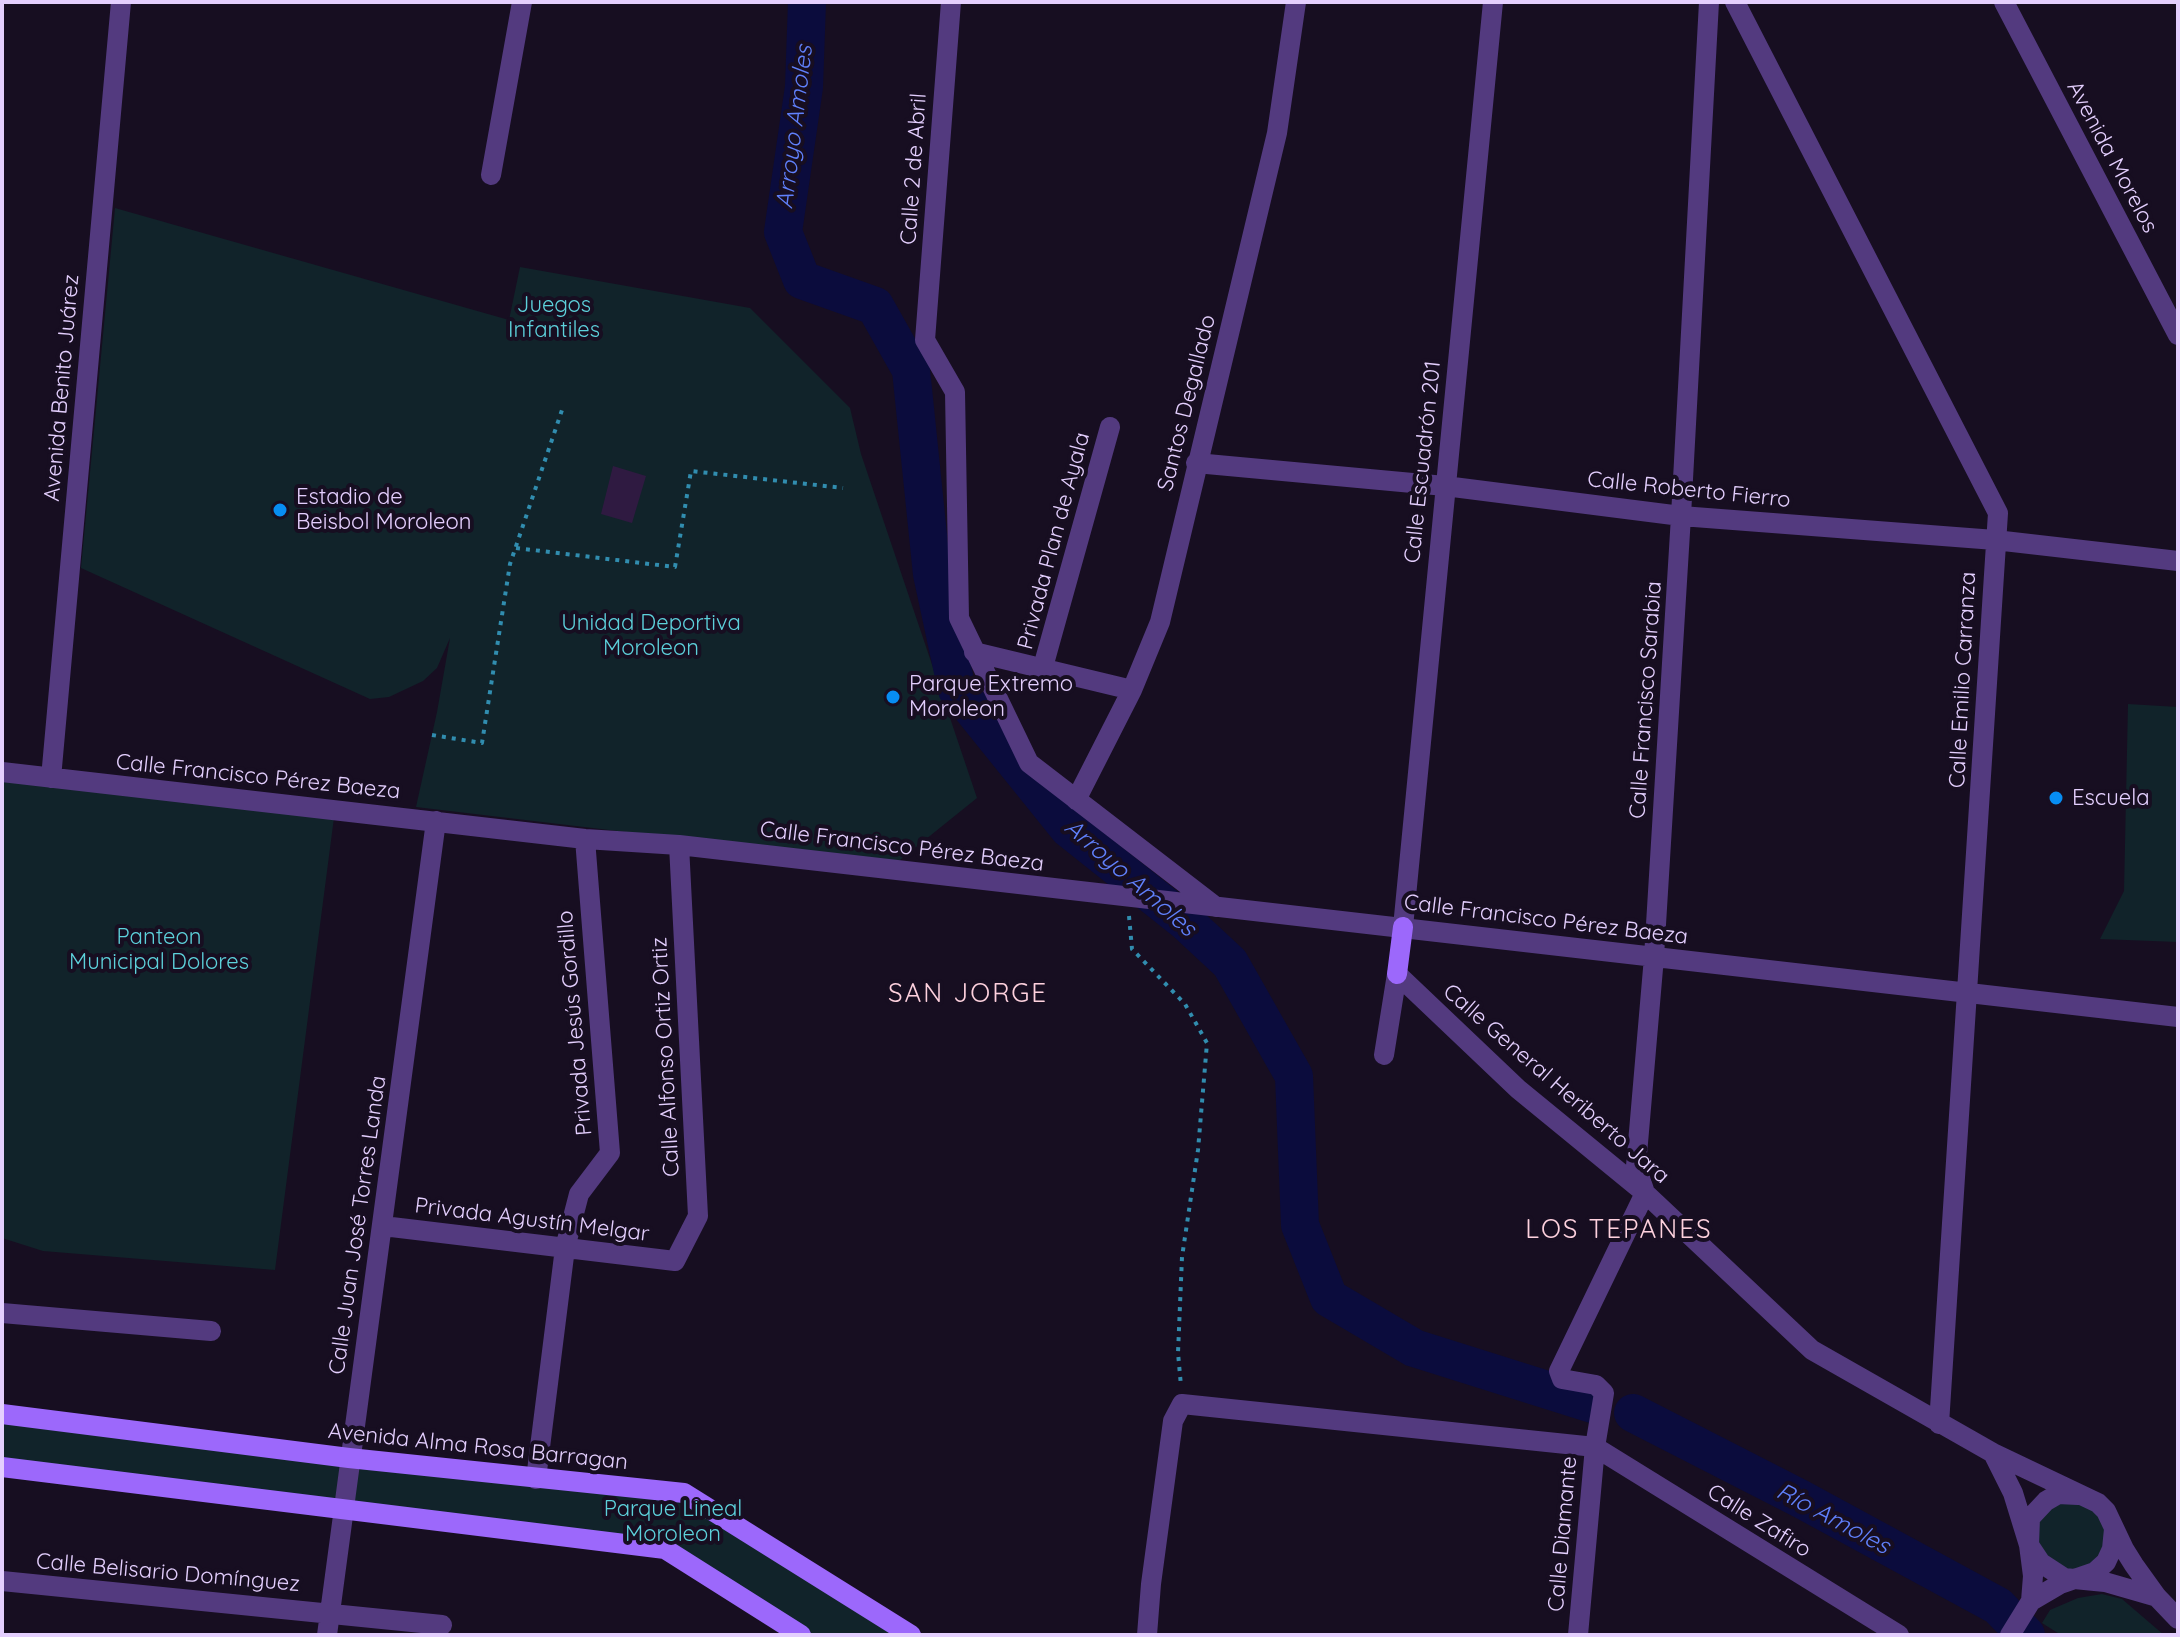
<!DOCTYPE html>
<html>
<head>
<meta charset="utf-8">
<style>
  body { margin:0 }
  #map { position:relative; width:2180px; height:1637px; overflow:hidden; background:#170e21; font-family:Quicksand,sans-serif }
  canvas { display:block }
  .frame { position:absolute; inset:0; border:4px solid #e4cffe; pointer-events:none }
</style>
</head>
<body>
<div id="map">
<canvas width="2180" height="1637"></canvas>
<div class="frame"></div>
</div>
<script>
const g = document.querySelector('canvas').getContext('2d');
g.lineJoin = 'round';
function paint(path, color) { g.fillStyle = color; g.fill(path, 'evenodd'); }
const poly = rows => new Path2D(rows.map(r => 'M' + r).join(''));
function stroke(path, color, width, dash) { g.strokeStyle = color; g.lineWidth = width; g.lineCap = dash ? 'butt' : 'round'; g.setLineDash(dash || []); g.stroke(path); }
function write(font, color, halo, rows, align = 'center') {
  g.font = font + ' Quicksand,sans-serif'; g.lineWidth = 8; g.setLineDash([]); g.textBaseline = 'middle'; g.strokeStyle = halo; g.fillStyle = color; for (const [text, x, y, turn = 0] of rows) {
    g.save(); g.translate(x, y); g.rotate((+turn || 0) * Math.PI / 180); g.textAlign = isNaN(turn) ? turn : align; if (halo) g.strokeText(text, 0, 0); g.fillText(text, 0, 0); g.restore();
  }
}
paint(poly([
  [115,208,509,320,520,267,750,308,850,408,861,454,977,798,895,864,416,807,437,712,450,638,437,668,423,681,389,697,370,699,81,568],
  [2128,704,2178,707,2178,942,2100,939,2124,891],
  [2,772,335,810,275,1270,43,1251,2,1238],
  [2,1414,683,1495,905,1635,802,1635,665,1549,2,1467],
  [2061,1500,2094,1504,2109,1541,2092,1567,2062,1571,2038,1548,2039,1520],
  [2102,1594,2122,1599,2164,1635,2061,1635,2042,1623,2050,1610,2078,1598]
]), '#11232a');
stroke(poly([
  [807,2,804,87,783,232,802,280,875,306,911,370,932,574,957,690,1069,829,1187,923,1230,963,1294,1076,1300,1225,1329,1298,1414,1348,1592,1404],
  [1633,1413,1801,1499,1998,1606,2026,1635]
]), '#0b0c3d', 38);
paint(poly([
  [613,466,646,476,632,523,601,514]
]), '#2f1a41');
stroke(poly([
  [516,548,675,567,691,471,843,488],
  [432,735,482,743,510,564,563,407],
  [1129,916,1132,949,1185,1004,1207,1043,1198,1150,1182,1257,1178,1353,1181,1386]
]), '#318daf', 4, [4, 6]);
stroke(poly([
  [951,2,925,340,955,392,959,618,1029,763,1216,907],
  [1735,2,1998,513,1939,1424],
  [2004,2,2178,335],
  [491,175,522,2],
  [1196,463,1445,486,1681,516,1995,540,2178,561],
  [974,652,1132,690],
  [1043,667,1110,427],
  [2,772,585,839,679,845,2178,1017],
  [51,778,121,2],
  [1076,800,1132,690,1160,622,1277,133,1296,2],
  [1403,927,1493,2],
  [1397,974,1518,1089,1645,1193,1812,1350,1993,1453,2098,1503,2106,1511,2124,1549,2134,1565,2157,1597,2178,1619],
  [1384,1055,1397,974],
  [383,1226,675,1261,698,1216,679,845],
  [2,1313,211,1331],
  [1993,1453,2013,1493,2029,1545,2041,1563,2064,1578,2105,1582,2157,1597],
  [536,1479,565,1248,579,1194,610,1153,585,839],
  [2,1581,442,1625],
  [2031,1601,2060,1584,2095,1572,2106,1562,2112,1549,2114,1529],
  [327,1635,436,821],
  [1147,1635,1151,1584,1173,1421,1182,1404,1595,1447,1899,1635],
  [1578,1635,1595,1447,1604,1393,1596,1385,1562,1379,1559,1371,1645,1193,1636,1166,1654,957,1681,516,1709,2],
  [2010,1635,2031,1601,2033,1576,2029,1545,2030,1518,2046,1501,2058,1494,2078,1495]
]), '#533a7f', 20);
stroke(poly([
  [1397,974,1403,927],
  [2,1414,349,1458,684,1493,911,1635],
  [2,1467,665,1549,801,1635]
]), '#9c68fb', 20);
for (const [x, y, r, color] of [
  [280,510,8,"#078df2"],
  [893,697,8,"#078df2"],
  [2056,798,8,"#078df2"]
]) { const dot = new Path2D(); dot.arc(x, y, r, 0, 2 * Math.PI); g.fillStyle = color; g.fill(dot); stroke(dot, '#170e21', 3); }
write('22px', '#e4cffe', '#170e21', [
  ["Avenida Morelos",2112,157,62],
  ["Calle 2 de Abril",914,169,-86],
  ["Avenida Benito Juárez",62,388,-85],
  ["Santos Degallado",1187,403,-76],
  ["Calle Escuadrón 201",1423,462,-84],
  ["Calle Roberto Fierro",1689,490,6],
  ["Privada Plan de Ayala",1054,541,-75],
  ["Calle Emilio Carranza",1963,680,-87],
  ["Calle Francisco Sarabia",1646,700,-86],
  ["Calle Francisco Pérez Baeza",258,777,6],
  ["Calle Francisco Pérez Baeza",902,847,7],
  ["Calle Francisco Pérez Baeza",1546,920,7],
  ["Privada Jesús Gordillo",575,1023,-95],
  ["Calle Alfonso Ortiz Ortiz",666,1057,-93],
  ["Calle General Heriberto Jara",1556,1084,41],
  ["Privada Agustín Melgar",532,1220,7],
  ["Calle Juan José Torres Landa",358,1225,-82],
  ["Avenida Alma Rosa Barragan",478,1447,6],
  ["Calle Zafiro",1759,1521,32],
  ["Calle Diamante",1563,1534,-85],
  ["Calle Belisario Domínguez",168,1573,5]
]);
write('22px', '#5dd1db', '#170e21', [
  ["Juegos",554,305],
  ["Infantiles",554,330],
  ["Unidad Deportiva",651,623],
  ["Moroleon",651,648],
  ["Panteon",159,937],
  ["Municipal Dolores",159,962],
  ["Parque Lineal",673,1509],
  ["Moroleon",673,1534]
]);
write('22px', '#e4cffe', '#170e21', [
  ["Estadio de",296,497],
  ["Beisbol Moroleon",296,522],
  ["Parque Extremo",909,684],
  ["Moroleon",909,709],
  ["Escuela",2072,798]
], 'left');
write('italic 24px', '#6080fb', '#170e21', [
  ["Arroyo Amoles",795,127,-83],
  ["Arroyo Amoles",1130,878,41],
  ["Río Amoles",1833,1519,28]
]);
g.letterSpacing = '2px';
write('26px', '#fed1de', '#170e21', [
  ["SAN JORGE",968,994],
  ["LOS TEPANES",1619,1230]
]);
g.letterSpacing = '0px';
</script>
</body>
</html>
